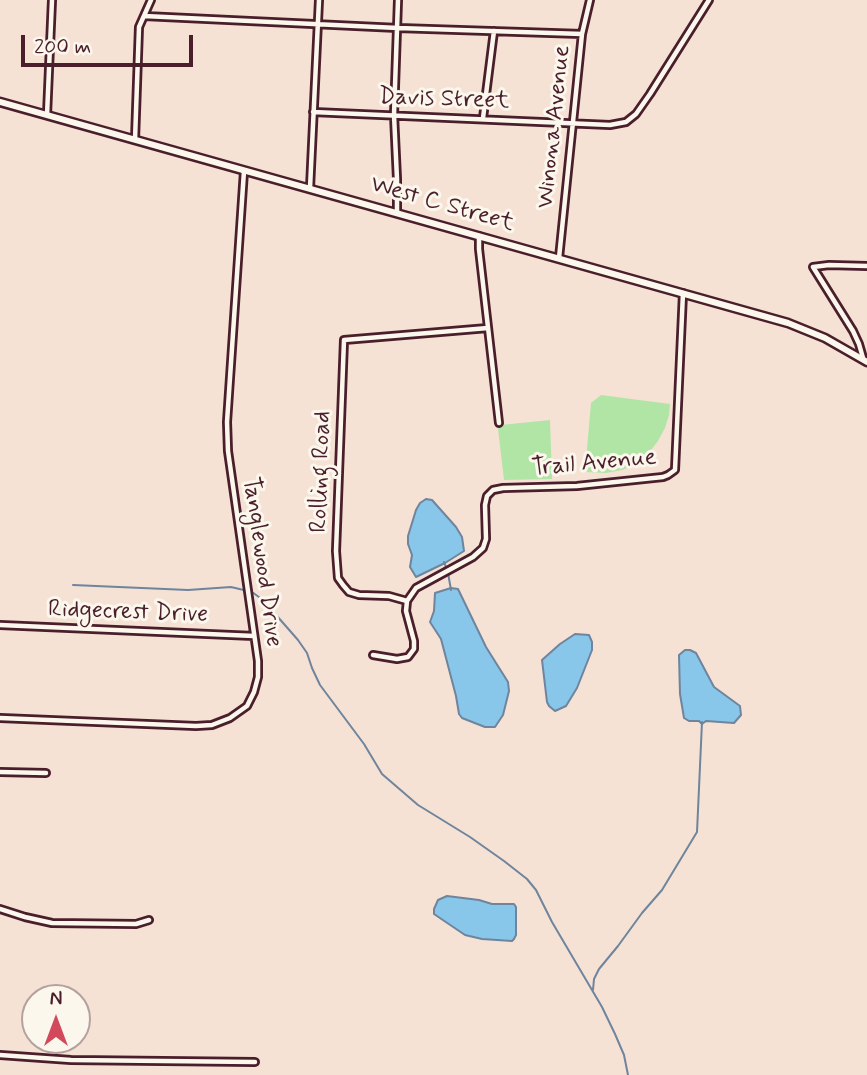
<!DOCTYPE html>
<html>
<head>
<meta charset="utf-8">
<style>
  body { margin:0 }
  #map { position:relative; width:867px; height:1075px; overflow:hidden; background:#f5e2d4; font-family:Mynerve,sans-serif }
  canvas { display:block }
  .north { position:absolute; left:21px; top:984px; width:70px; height:70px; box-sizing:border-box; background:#fbf7ec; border:2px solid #b4a19f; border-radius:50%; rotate:0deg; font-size:19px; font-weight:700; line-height:28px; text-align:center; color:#4a1f2b }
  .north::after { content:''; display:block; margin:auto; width:24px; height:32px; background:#d1495b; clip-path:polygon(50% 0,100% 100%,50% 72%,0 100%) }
  .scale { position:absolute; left:21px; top:35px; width:172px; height:32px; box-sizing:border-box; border:4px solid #4a1f2b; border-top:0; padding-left:9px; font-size:21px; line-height:24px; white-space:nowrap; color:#4a1f2b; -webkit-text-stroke:5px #fbf7ec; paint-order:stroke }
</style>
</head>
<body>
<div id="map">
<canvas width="867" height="1075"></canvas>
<div class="north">N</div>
<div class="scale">200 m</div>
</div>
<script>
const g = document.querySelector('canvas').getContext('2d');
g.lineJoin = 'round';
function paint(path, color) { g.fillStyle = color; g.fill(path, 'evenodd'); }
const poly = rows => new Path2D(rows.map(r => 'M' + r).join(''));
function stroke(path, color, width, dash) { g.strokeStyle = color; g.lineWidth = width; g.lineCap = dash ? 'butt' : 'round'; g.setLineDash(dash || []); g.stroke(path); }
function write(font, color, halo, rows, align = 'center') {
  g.font = font + ' Mynerve,sans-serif'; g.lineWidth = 6; g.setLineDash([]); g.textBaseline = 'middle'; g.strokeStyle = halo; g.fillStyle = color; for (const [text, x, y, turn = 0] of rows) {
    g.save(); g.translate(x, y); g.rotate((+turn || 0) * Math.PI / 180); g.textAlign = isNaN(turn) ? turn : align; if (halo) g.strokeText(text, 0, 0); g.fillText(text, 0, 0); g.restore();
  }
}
paint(poly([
  [601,395,670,404,669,415,665,428,658,441,648,454,636,464,622,470,606,473,585,472,591,403],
  [550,420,552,479,504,480,498,429,501,425]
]), '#b1e5a6');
const water = poly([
  [426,499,432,500,456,527,462,537,464,551,445,563,416,577,410,567,412,555,408,544,408,536,416,510,420,503,426,499],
  [451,588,458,589,486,647,508,682,509,691,503,715,495,727,485,727,462,718,459,714,456,696,441,639,430,622,434,611,435,593,451,588],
  [575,634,589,635,592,642,592,650,577,688,566,706,555,711,549,706,547,702,542,660,560,644,575,634],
  [685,650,690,650,696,653,714,687,740,706,741,715,734,723,706,721,702,724,699,721,689,721,684,718,680,694,679,655,685,650],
  [447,896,479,900,492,904,514,904,516,907,516,935,514,939,512,941,482,939,465,935,434,914,434,909,438,900,447,896]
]);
paint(water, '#88c7e9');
stroke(water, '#6f849d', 2);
stroke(poly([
  [444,562,448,573,451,590],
  [73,585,188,590,231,587,252,592,263,600,298,640,307,653,312,668,320,685,364,744,382,774,418,805,470,837,504,861,527,879,536,890,552,922,602,1007,615,1034,624,1055,628,1075],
  [593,990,594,979,599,969,618,946,642,913,662,890,697,832,702,722]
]), '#6f849d', 2);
const minor = poly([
  [144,16,398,28,582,34],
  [313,112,610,125,626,122,636,114,650,94,709,0],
  [47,115,52,0],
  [483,118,494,31],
  [135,140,139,27,151,0],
  [310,188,319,0],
  [397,212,397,179,394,115,398,0],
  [479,236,479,249,499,423],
  [559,258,582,34,590,0],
  [863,358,859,344,853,331,813,267,829,265,867,266],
  [407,601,416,588,473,557,483,548,486,539,485,505,487,496,493,490,503,488,577,486,663,477,668,475,675,470,683,293],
  [407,601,389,596,359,595,349,592,343,585,338,578,336,551,344,340,488,328],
  [0,625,254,636],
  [373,655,397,659,408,657,414,649,414,641,406,611,407,601],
  [0,718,196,726,212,725,230,718,247,706,254,692,258,677,258,661,228,451,227,422,244,171],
  [0,772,46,773],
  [0,909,25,917,52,923,136,924,149,920],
  [0,1055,71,1060,255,1062]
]);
const secondary = poly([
  [0,102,788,323,825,338,867,362]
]);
stroke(minor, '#4a1f2b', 10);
stroke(secondary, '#4a1f2b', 11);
stroke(minor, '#fbf7ec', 4.5);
stroke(secondary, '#fbf7ec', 6);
write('24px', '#4a1f2b', '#fbf7ec', [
  ["Davis Street",444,100,2],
  ["Winona Avenue",555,127,-84],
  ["West C Street",442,205,16],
  ["Trail Avenue",594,464,-5],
  ["Rolling Road",322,472,-88],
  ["Tanglewood Drive",261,562,82],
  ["Ridgecrest Drive",128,613,2]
]);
</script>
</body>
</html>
